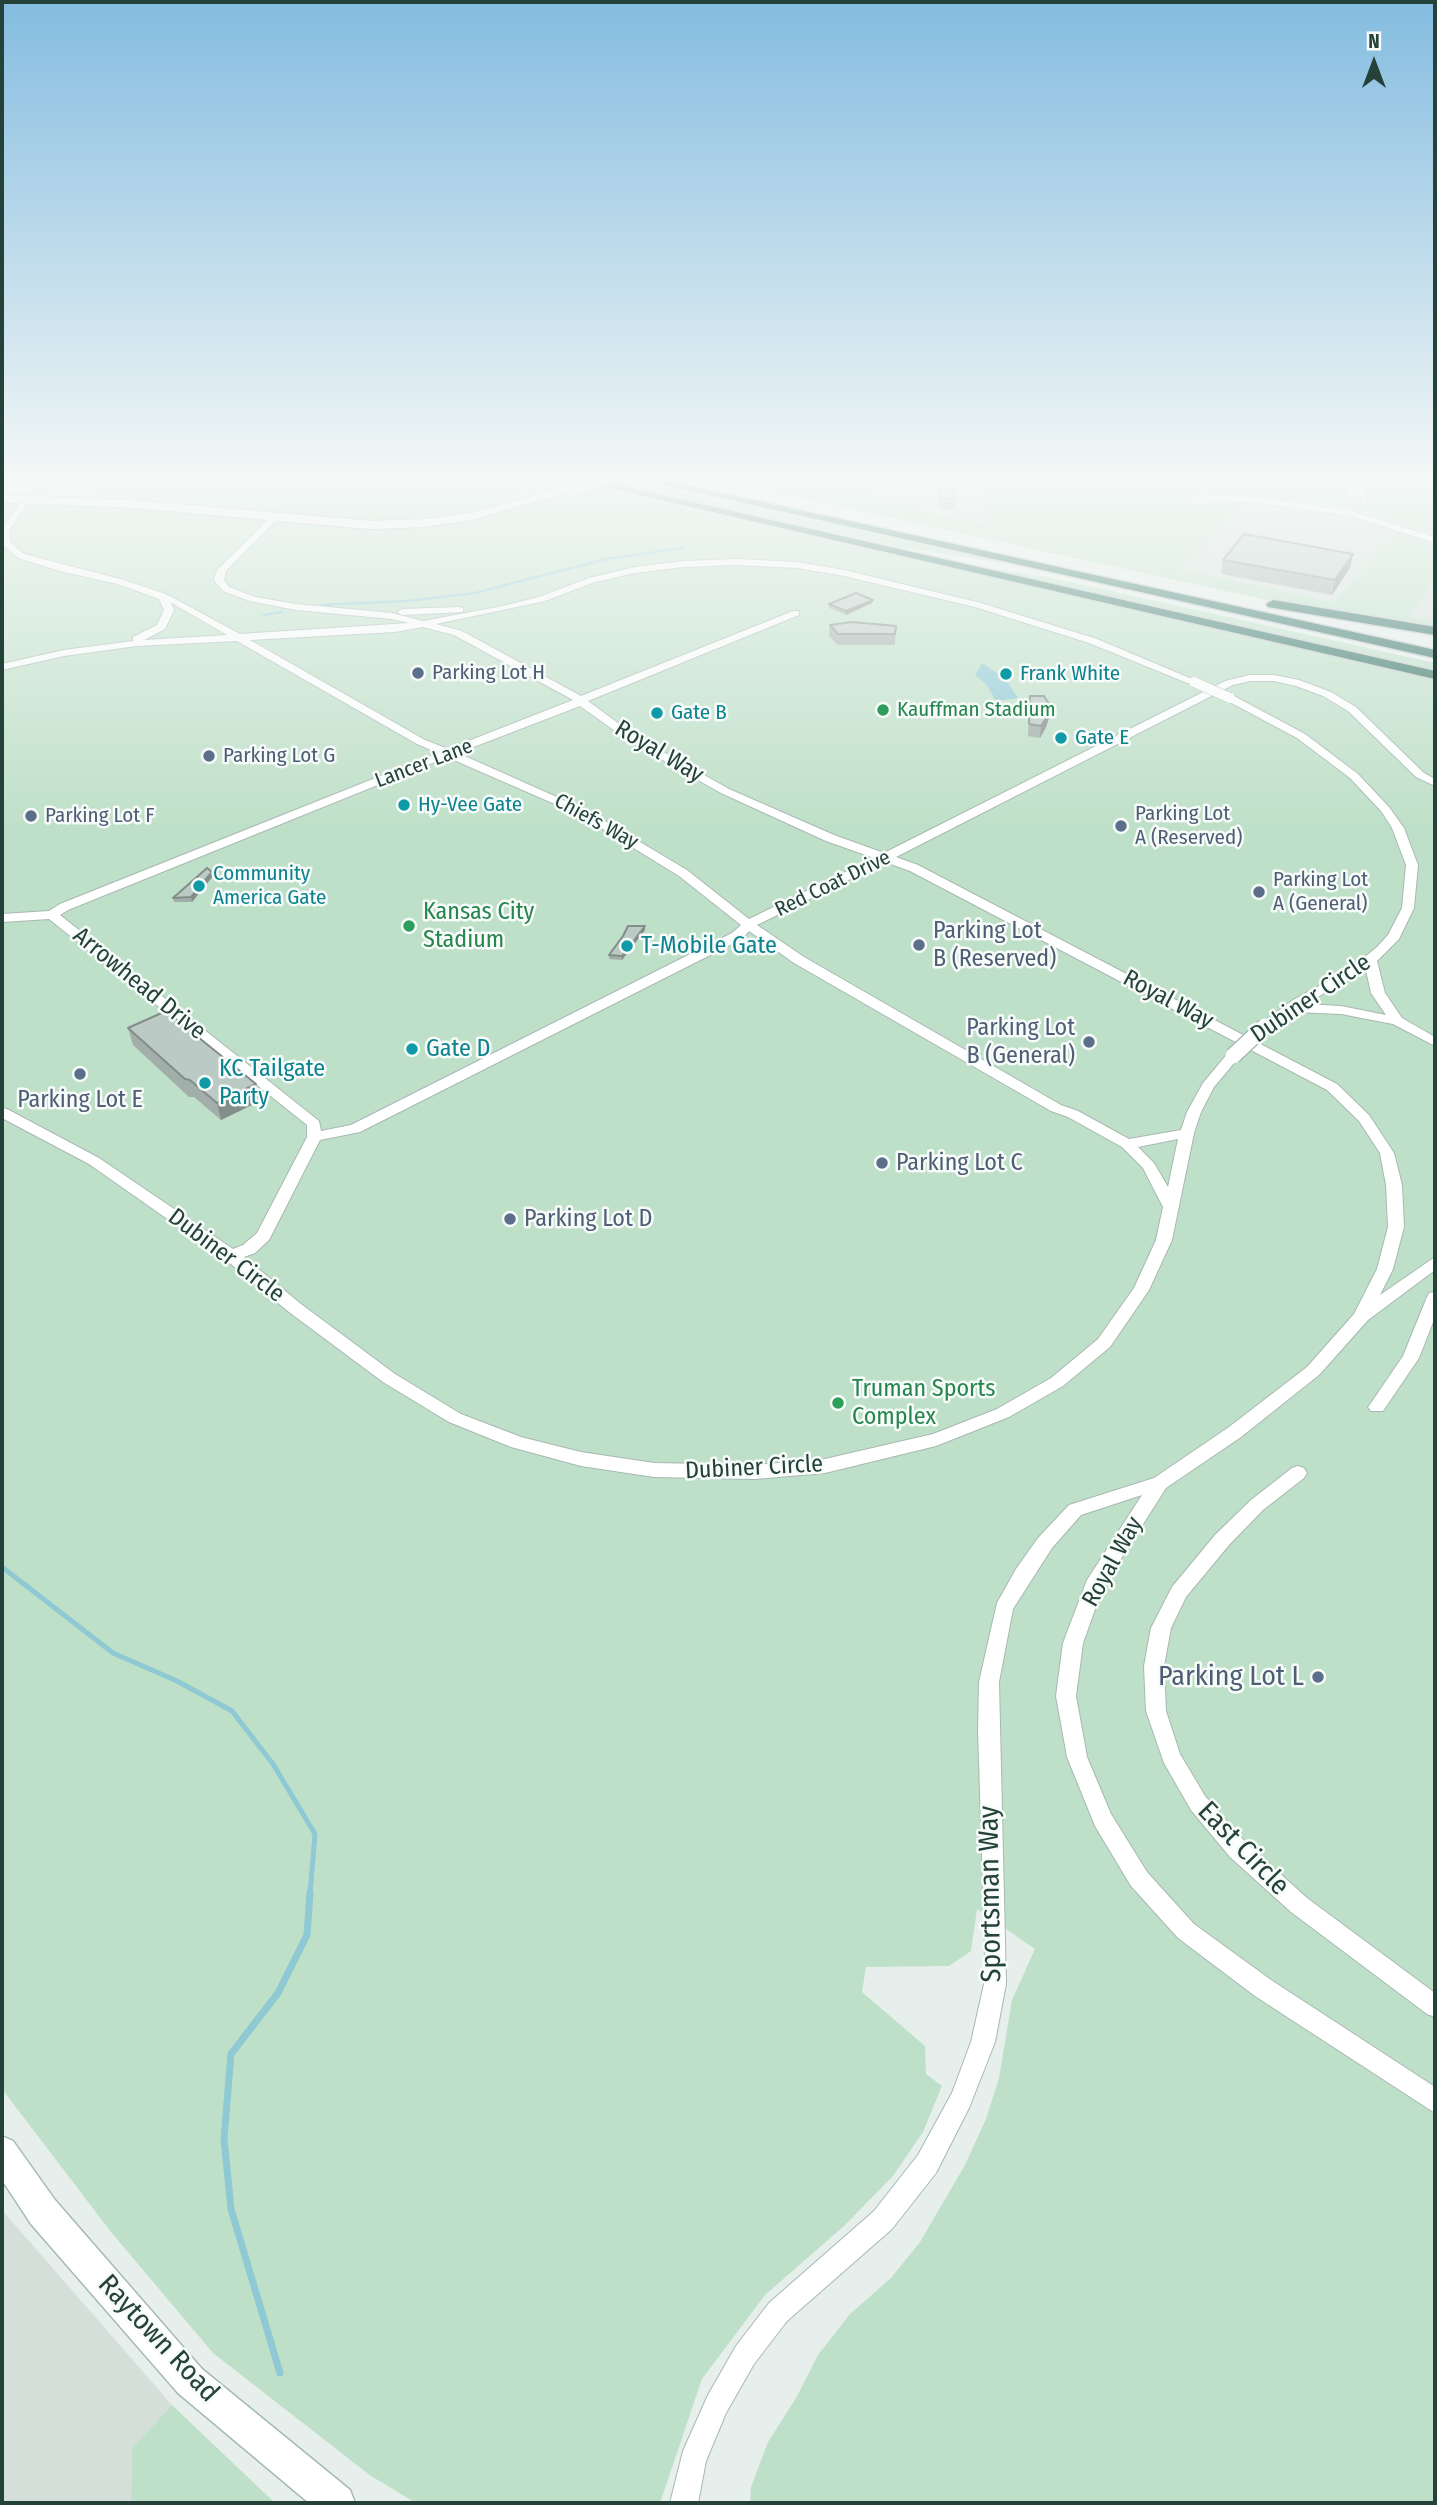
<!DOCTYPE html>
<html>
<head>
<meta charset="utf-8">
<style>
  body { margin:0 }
  #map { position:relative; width:1437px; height:2505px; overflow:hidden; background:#e6efeb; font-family:"Fira Sans Condensed",sans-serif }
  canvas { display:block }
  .frame { position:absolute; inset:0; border:4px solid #24423a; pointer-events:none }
  .north { position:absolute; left:1339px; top:28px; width:70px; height:70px; -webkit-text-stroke:5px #f7fbf9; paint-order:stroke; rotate:0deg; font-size:19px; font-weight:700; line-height:28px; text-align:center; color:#24423a }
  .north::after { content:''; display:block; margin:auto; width:24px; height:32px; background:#24423a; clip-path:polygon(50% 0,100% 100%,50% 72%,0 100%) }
</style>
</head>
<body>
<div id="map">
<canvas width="1437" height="2505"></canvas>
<div class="frame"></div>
<div class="north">N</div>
</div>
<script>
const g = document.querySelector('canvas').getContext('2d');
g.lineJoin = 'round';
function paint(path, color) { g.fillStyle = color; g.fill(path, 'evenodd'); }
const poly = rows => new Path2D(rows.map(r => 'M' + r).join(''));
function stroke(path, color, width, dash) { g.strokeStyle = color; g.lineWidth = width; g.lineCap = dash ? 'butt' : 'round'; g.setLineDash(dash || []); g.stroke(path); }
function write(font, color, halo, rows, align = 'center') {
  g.font = font + ' "Fira Sans Condensed",sans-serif'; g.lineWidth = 5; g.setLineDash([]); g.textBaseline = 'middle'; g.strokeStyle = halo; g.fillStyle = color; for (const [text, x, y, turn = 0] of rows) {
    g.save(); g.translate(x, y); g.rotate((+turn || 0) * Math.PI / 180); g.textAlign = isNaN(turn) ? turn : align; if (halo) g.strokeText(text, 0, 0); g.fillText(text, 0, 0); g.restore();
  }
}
paint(poly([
  [800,476,984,476,990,525,920,509],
  [1245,503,1326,511,1395,531,1335,602,1179,569],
  [1435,579,1435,621,1409,617],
  [2,2210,172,2405,132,2448,131,2503,2,2503]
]), '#d4dfda');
paint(poly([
  [2,476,537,476,575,483,548,490,520,491,507,502,486,508,419,518,366,520,63,490,37,492,30,485,2,489],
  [580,476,611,476,1012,564,892,546],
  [699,476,800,476,920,509,989,525,984,476,1342,476,1352,502,1366,505,1364,492,1356,476,1435,476,1435,535,1361,511,1332,505,1206,491,1196,494,1191,497,1197,503,1245,503,1180,569,1334,602,1395,531,1435,545,1431,553,1435,559,1435,579,1409,617,1435,621,1435,628,1355,618,1285,604],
  [594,487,1435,678,1435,2503,750,2503,751,2487,768,2442,796,2398,818,2355,850,2314,891,2278,920,2242,965,2165,986,2119,999,2078,1012,2000,1035,1949,977,1909,971,1951,949,1966,866,1967,862,1992,925,2046,926,2074,942,2086,923,2132,893,2176,844,2226,765,2295,702,2379,660,2503,416,2503,371,2476,213,2353,111,2232,2,2089,2,501,96,504,361,527,462,521],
  [970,566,1048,577,1435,663,1435,670],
  [172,2405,275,2503,131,2503,132,2448]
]), '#bfe0c8');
paint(poly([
  [982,663,1005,679,1018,698,996,701,987,685,975,675]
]), '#8ec9d4');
stroke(poly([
  [321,605,406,601,475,593,606,559,683,548],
  [264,615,282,612]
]), '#8ec9d4', 2.5);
stroke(poly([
  [2,1567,113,1653,177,1681,232,1711,273,1764,315,1834,310,1894]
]), '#8ec9d4', 5);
stroke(poly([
  [280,2373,231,2209,224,2139,231,2054,278,1993,307,1935,310,1893]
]), '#8ec9d4', 7);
const street = poly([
  [1344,476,1352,476,1360,501,1353,499,1344,476],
  [1210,495,1258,497,1352,511,1435,537,1435,543,1350,516,1258,503,1207,500,1206,498,1210,495],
  [26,497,30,500,9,531,10,542,24,554,124,580,166,594,240,634,409,623,392,619,296,610,250,601,223,591,214,580,217,570,274,514,278,517,277,519,226,571,224,580,229,587,255,597,296,604,392,613,423,621,503,606,539,597,589,578,635,567,683,561,737,559,797,562,844,570,981,603,1097,639,1199,682,1190,684,1089,643,975,607,844,576,797,568,737,565,683,567,635,573,595,582,545,601,436,624,462,631,581,696,793,611,799,611,799,615,588,701,637,737,729,789,834,835,884,853,1225,681,1250,675,1274,675,1299,680,1331,692,1356,707,1424,773,1435,779,1435,786,1416,777,1348,711,1323,696,1296,686,1274,681,1250,681,1233,685,896,857,918,865,1337,1084,1369,1115,1394,1153,1402,1185,1404,1227,1393,1269,1380,1295,1435,1257,1435,1270,1368,1320,1319,1375,1241,1437,1166,1488,1103,1587,1083,1643,1076,1696,1087,1757,1111,1814,1147,1872,1194,1924,1271,1980,1435,2087,1435,2113,1255,1996,1178,1938,1131,1886,1095,1826,1067,1757,1056,1696,1063,1643,1087,1580,1142,1495,1081,1515,1052,1548,1013,1609,999,1682,1006,1984,995,2042,969,2108,936,2173,892,2229,787,2321,754,2364,726,2413,706,2461,698,2503,670,2503,683,2451,708,2395,736,2346,769,2303,874,2211,918,2155,952,2093,971,2042,984,1984,985,1949,978,1730,979,1682,997,1603,1016,1569,1038,1538,1069,1505,1154,1478,1229,1427,1307,1367,1354,1314,1377,1269,1388,1227,1386,1185,1380,1153,1359,1121,1327,1090,910,871,885,862,757,925,804,957,1061,1105,1078,1111,1129,1139,1181,1130,1187,1112,1203,1083,1228,1053,1238,1053,1240,1056,1214,1087,1201,1112,1194,1133,1172,1240,1149,1290,1110,1347,1063,1386,1009,1417,936,1446,825,1473,755,1479,654,1477,581,1466,511,1447,449,1422,383,1382,289,1312,226,1260,89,1164,2,1118,2,1108,7,1109,99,1158,233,1249,243,1245,257,1233,307,1137,307,1125,49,919,2,922,2,914,49,911,60,904,438,753,417,744,237,641,137,646,64,656,2,670,2,664,64,650,133,641,133,637,157,625,164,610,159,599,118,584,60,571,18,558,2,544,2,528,26,497],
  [171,603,172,603,227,635,144,640,165,629,174,610,171,603],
  [423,627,454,635,573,700,448,749,425,740,250,640,395,632,423,627],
  [580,706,629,741,721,793,826,841,874,858,749,919,687,870,588,811,458,753,580,706],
  [447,757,580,815,679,876,741,925,732,933,351,1125,321,1131,319,1121,60,915,68,910,447,757],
  [749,931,794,963,1051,1111,1068,1117,1122,1147,1143,1168,1163,1207,1156,1240,1134,1288,1098,1339,1051,1378,997,1409,933,1434,825,1459,755,1465,654,1463,581,1452,521,1437,461,1414,395,1374,301,1304,244,1257,255,1253,269,1240,320,1140,360,1132,742,939,749,931],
  [1178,1139,1168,1187,1154,1163,1138,1147,1178,1139],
  [460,607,463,608,463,612,402,615,397,612,402,609,460,607],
  [1226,696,1234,696,1305,734,1358,774,1389,807,1404,828,1418,865,1414,908,1399,939,1377,961,1385,993,1402,1018,1435,1037,1435,1046,1393,1024,1341,1014,1294,1012,1270,1029,1260,1029,1258,1026,1293,1000,1349,970,1377,947,1388,935,1402,908,1406,865,1392,828,1381,811,1350,778,1297,738,1226,700,1226,696],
  [1366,970,1371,993,1386,1015,1341,1006,1305,1004,1366,970],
  [1435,1292,1435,1317,1419,1358,1383,1411,1371,1411,1368,1407,1371,1403,1403,1356,1427,1297,1429,1293,1435,1292],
  [1298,1466,1304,1468,1307,1473,1304,1478,1263,1510,1229,1545,1186,1597,1171,1628,1164,1666,1166,1711,1180,1754,1205,1796,1246,1843,1307,1898,1435,1993,1435,2017,1427,2014,1291,1912,1230,1857,1191,1810,1164,1763,1146,1711,1144,1666,1151,1628,1172,1587,1215,1535,1251,1500,1292,1468,1298,1466]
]);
const secondary = poly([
  [569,486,575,489,573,491,471,520,424,527,371,529,134,508,2,502,2,495,134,500,371,521,424,519,470,513,569,486],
  [2,2136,13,2141,55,2200,202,2369,350,2490,355,2503,309,2503,178,2393,31,2224,2,2180,2,2136]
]);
const highway = poly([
  [557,476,578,476,1435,671,1435,679,557,476],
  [624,476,645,476,1435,650,1435,658,624,476],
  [1273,600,1435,627,1435,635,1268,607,1266,604,1273,600]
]);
stroke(street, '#a8b8b2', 2);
stroke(secondary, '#a4bbb3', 3);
stroke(highway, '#c2cac8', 3);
paint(street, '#fff');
paint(secondary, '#fff');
paint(highway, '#2f6f62');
const streetBridgeFar1 = poly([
  [1194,682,1230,698]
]);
const streetBridge = poly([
  [1233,1056,1265,1026]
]);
const secondaryBridge = poly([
  [569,489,614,476]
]);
stroke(streetBridgeFar1, '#a8b8b2', 11, []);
stroke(streetBridge, '#a8b8b2', 18, []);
stroke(secondaryBridge, '#a4bbb3', 15, []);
stroke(streetBridgeFar1, '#fff', 10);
stroke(streetBridge, '#fff', 15);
stroke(secondaryBridge, '#fff', 13);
paint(poly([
  [936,476,953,476,956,499,956,509,939,509],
  [1353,554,1350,568,1332,595,1221,574,1223,560],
  [872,603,846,615,829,608,829,604],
  [830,625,896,626,895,645,838,645,829,636],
  [1030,696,1049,718,1046,727,1040,738,1028,736],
  [212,872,213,876,192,902,174,902,173,898],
  [645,930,622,960,609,959,609,955],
  [128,1028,256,1084,260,1101,221,1120,194,1097,189,1097,133,1045]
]), '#a1aea9');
paint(poly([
  [1353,554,1350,568,1332,595,1335,580],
  [873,600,872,603,846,615,846,611],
  [1050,706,1049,718,1046,727,1040,738,1041,726],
  [212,872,213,876,192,902,191,897],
  [645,926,645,930,622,960,622,956],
  [256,1084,260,1101,221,1120,217,1103]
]), '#838d89');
const building = poly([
  [937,476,953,476,956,499,940,499,937,476],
  [1244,534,1353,554,1335,580,1223,560,1244,534],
  [856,593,873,600,846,611,829,604,856,593],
  [852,622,896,626,895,634,838,634,830,625,852,622],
  [1030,696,1044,696,1050,706,1048,715,1041,726,1029,724,1030,696],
  [207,868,212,872,191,897,173,898,207,868],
  [628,926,645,926,622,956,609,955,623,936,628,926],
  [166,1011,256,1084,217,1103,190,1080,185,1079,128,1028,166,1011]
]);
paint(building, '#bbcac4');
stroke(building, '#838d89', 2);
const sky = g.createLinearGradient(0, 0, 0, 827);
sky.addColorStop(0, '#84bce0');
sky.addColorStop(0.58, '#f4f8f6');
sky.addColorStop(1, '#f4f8f600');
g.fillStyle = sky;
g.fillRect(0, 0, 1437, 827);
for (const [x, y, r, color] of [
  [418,673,7,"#5c6f8a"],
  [1006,674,7,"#0f9aa8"],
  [883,710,7,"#2e9e5b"],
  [657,713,7,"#0f9aa8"],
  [1061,738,7,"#0f9aa8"],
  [209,756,7,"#5c6f8a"],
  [404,805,7,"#0f9aa8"],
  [31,816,7,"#5c6f8a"],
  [1121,826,7,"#5c6f8a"],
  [199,886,7,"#0f9aa8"],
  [1259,892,7,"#5c6f8a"],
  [409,926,7,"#2e9e5b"],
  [919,945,7,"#5c6f8a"],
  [627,946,7,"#0f9aa8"],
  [1089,1042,7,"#5c6f8a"],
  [412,1049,7,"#0f9aa8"],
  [80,1074,7,"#5c6f8a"],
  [205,1083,7,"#0f9aa8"],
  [882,1163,7,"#5c6f8a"],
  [510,1219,7,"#5c6f8a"],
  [838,1403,7,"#2e9e5b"],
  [1318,1677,7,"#5c6f8a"]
]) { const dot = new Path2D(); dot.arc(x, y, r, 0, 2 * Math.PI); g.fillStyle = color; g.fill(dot); stroke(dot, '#f7fbf9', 2.5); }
write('21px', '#4e5e75', '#f7fbf9', [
  ["Parking Lot H",432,673],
  ["Parking Lot G",223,756],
  ["Parking Lot",1135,814],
  ["A (Reserved)",1135,838],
  ["Parking Lot F",45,816],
  ["Parking Lot",1273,880],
  ["A (General)",1273,904]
], 'left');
write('21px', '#0d838f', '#f7fbf9', [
  ["Frank White",1020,674],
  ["Gate B",671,713],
  ["Gate E",1075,738],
  ["Hy-Vee Gate",418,805],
  ["Community",213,874],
  ["America Gate",213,898]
], 'left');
write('21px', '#27864d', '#f7fbf9', [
  ["Kauffman Stadium",897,710]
], 'left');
write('21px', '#24423a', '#f7fbf9', [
  ["Lancer Lane",424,764,-21],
  ["Chiefs Way",596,822,29],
  ["Red Coat Drive",833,884,-26]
]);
write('24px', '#24423a', '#f7fbf9', [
  ["Royal Way",659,752,31],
  ["Arrowhead Drive",139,984,39],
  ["Dubiner Circle",1311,999,-34],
  ["Royal Way",1168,1000,28],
  ["Dubiner Circle",226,1256,37],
  ["Dubiner Circle",754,1468,-3],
  ["Royal Way",1113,1562,-61]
]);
write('24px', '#27864d', '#f7fbf9', [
  ["Kansas City",423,912],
  ["Stadium",423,940],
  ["Truman Sports",852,1389],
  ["Complex",852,1417]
], 'left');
write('24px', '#4e5e75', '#f7fbf9', [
  ["Parking Lot",933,931],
  ["B (Reserved)",933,959],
  ["Parking Lot",1075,1028,"right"],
  ["B (General)",1075,1056,"right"],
  ["Parking Lot E",80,1100,"center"],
  ["Parking Lot C",896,1163],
  ["Parking Lot D",524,1219]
], 'left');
write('24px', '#0d838f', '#f7fbf9', [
  ["T-Mobile Gate",641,946],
  ["Gate D",426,1049],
  ["KC Tailgate",219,1069],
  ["Party",219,1097]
], 'left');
write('28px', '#4e5e75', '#f7fbf9', [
  ["Parking Lot L",1304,1677]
], 'right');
write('28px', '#24423a', '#f7fbf9', [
  ["East Circle",1243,1849,46],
  ["Sportsman Way",991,1894,-91],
  ["Raytown Road",158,2339,47]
]);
</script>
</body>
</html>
